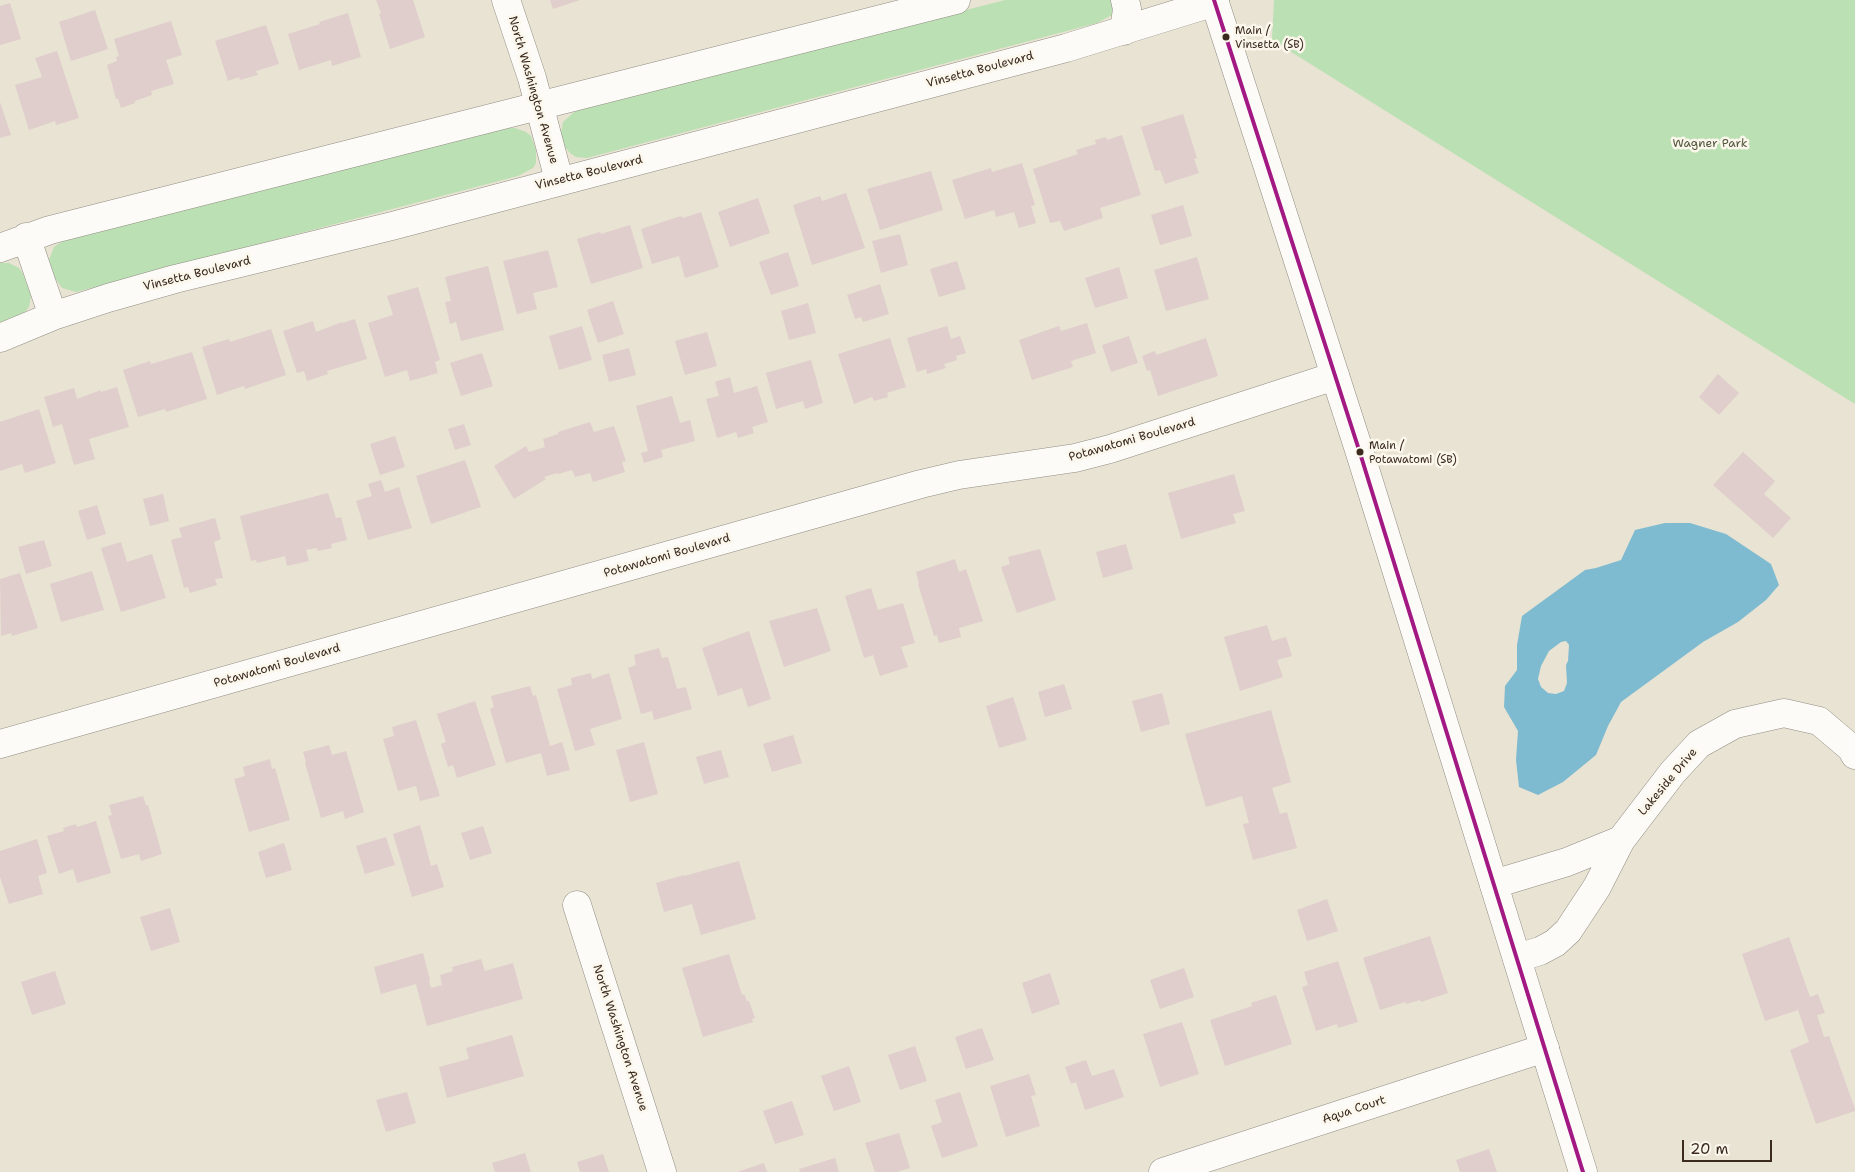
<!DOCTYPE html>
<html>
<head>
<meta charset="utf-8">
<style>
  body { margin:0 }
  #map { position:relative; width:1855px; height:1172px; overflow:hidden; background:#e8e3d3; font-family:"Shantell Sans",sans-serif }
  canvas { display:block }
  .scale { position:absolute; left:1682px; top:1140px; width:90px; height:22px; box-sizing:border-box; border:2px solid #3b2a1e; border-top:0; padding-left:6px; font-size:15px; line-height:18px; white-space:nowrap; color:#3b2a1e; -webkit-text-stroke:4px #fbf7ec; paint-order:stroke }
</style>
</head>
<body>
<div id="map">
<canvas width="1855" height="1172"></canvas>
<div class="scale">20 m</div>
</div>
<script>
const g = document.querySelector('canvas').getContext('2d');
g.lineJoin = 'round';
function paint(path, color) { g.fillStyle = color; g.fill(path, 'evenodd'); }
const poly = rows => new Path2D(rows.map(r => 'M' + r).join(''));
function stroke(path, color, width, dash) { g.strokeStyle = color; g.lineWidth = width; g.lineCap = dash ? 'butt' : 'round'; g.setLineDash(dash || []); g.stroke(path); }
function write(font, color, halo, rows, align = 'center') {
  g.font = font + ' "Shantell Sans",sans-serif'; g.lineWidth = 5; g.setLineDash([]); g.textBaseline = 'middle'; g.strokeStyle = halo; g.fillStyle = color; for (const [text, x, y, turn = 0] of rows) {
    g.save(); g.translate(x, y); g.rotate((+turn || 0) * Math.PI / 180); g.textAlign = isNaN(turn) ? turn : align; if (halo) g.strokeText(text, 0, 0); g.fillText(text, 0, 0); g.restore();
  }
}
paint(poly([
  [1005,0,1117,0,1116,9,1112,15,1097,23,587,158,576,157,570,153,564,146,561,132,563,122,574,112,588,107],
  [1274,0,1855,0,1855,404,1272,40],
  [508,128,515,128,526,132,531,136,536,150,536,163,533,168,518,176,76,292,62,288,55,278,50,264,49,260,54,247,64,240],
  [0,263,9,263,19,268,23,274,31,296,29,307,25,312,0,324]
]), '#bbe0b3');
paint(poly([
  [1665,523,1690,523,1726,534,1771,564,1779,585,1766,600,1738,622,1703,642,1621,702,1608,726,1596,755,1563,782,1538,795,1519,787,1516,760,1518,731,1504,707,1505,686,1517,670,1517,645,1522,616,1585,570,1596,568,1621,560,1635,530],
  [1566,641,1569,645,1568,661,1566,665,1567,683,1564,691,1556,694,1548,693,1541,687,1538,679,1541,666,1549,651,1561,642]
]), '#7fbbd0');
paint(poly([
  [376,0,413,0,425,37,390,49,379,14,381,13],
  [550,0,580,0,553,9],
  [10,3,21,39,0,45,0,6],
  [95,10,108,49,71,61,59,22],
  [348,13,361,57,332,66,331,60,299,70,288,34,320,24,319,22],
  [171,21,182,55,166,60,174,84,151,91,152,95,135,101,135,103,121,108,118,99,116,99,107,65,117,61,116,57,119,56,114,39],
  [266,25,279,64,256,71,258,75,240,80,239,77,228,81,215,41],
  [57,51,79,118,56,125,55,121,29,130,15,85,42,77,35,58],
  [0,102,11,135,0,138],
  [1183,114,1197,158,1194,159,1199,173,1165,184,1160,170,1155,171,1141,127],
  [1122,135,1141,195,1100,208,1103,218,1064,231,1060,221,1050,223,1033,169,1078,154,1076,150,1096,144,1095,140,1106,137,1107,140],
  [1022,163,1035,205,1031,206,1036,223,1019,228,1014,212,996,217,994,210,965,219,952,180,991,168,992,172],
  [931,171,943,210,880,230,867,189],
  [846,193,865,248,812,265,793,205,820,196,822,201],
  [758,198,770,233,730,247,718,212],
  [1183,205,1192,236,1160,245,1151,215],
  [701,212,719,267,685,278,679,256,652,264,641,229,681,216,683,218],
  [630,225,643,268,591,284,577,239,600,232,601,234],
  [900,234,908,265,881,273,872,241],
  [548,250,558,287,533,293,537,309,517,314,503,261],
  [788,252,799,286,771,295,759,262],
  [1197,257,1209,299,1166,311,1154,270],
  [957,261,966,289,939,297,930,269],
  [488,266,504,330,461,341,456,322,450,324,445,302,451,301,445,277],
  [1119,267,1128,298,1095,308,1085,278],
  [880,284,889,314,863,322,861,317,855,319,847,295],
  [418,287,440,360,435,362,438,373,410,381,407,370,385,377,368,323,393,315,387,296],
  [613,301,624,334,598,343,587,310],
  [808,303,816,333,789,340,781,311],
  [355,319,367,359,327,371,328,374,307,381,304,371,297,373,283,331,313,321,316,332,342,322,342,323],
  [1087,323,1096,353,1071,361,1073,367,1032,380,1019,340,1059,326,1061,331],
  [582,326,592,360,559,370,549,336],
  [947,326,951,339,960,336,966,353,956,356,957,360,944,364,946,368,927,374,926,369,917,372,907,338],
  [271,329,286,375,245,389,244,386,217,395,202,347,229,339,230,342],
  [707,332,717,366,685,375,675,341],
  [1129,336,1138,363,1111,372,1102,345],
  [890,338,906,387,887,393,888,397,874,401,872,397,854,404,838,354],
  [1206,338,1218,376,1158,396,1150,370,1147,371,1142,356,1155,351,1156,355],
  [629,348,636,375,609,382,602,355],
  [192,352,207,399,166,412,165,409,138,417,123,370,150,361,151,364],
  [482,353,493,386,461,396,450,363],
  [811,360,823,403,805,409,803,401,776,409,766,373],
  [1718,374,1739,393,1719,415,1699,397],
  [730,377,734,393,757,386,768,422,752,427,754,433,738,438,736,432,717,438,706,399,719,396,715,382],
  [117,387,129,427,89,439,95,459,74,465,62,424,53,427,44,397,74,388,77,399,101,390,101,392],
  [672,396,680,423,690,420,695,441,661,450,663,457,644,463,641,453,648,451,636,406],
  [39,409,56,463,25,473,22,464,0,471,0,422],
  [590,422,594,432,614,426,626,461,622,462,625,472,593,482,590,473,575,477,572,470,558,474,557,473,544,477,546,479,514,499,494,466,526,446,529,452,545,447,543,439,558,434,558,432],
  [464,424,471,445,455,450,448,429],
  [395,436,405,467,380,475,370,444],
  [1743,452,1775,481,1764,494,1791,518,1773,538,1713,485],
  [465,460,481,507,431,524,416,476],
  [1234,474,1245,511,1233,514,1236,523,1181,539,1168,493],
  [381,480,385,492,399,487,412,528,368,540,356,501,372,496,368,484],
  [328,493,336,518,341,517,347,540,331,544,332,548,318,551,317,548,306,550,309,561,287,566,285,556,257,563,256,560,251,561,240,516],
  [163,494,169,521,150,526,143,499],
  [97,505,106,534,87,540,78,511],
  [215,518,221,539,214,542,223,578,215,579,217,585,190,593,188,587,184,588,171,540,182,537,179,528],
  [44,540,52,566,26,574,18,547],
  [121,542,127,562,152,554,166,598,121,612,101,548],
  [1126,544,1133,569,1103,578,1096,552],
  [1040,549,1056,600,1017,613,1001,567,1010,564,1008,557],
  [955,559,959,572,966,569,983,621,959,628,961,637,939,643,937,635,934,636,918,584,919,584,916,572],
  [92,571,104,610,61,622,50,584],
  [20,573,38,628,12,636,11,633,1,636,0,579],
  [871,588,878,610,903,603,915,643,901,647,908,667,880,676,873,655,864,658,845,596],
  [817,608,831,651,784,667,769,621],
  [1267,625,1272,641,1286,637,1292,656,1277,660,1283,677,1240,691,1224,637],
  [749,631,771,699,748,707,742,688,718,696,702,648],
  [659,648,662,658,668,657,677,689,686,687,692,709,654,720,652,711,641,714,628,668,636,665,634,655],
  [591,673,592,679,609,673,622,719,590,729,595,745,575,751,557,689,572,685,571,678],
  [1064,684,1072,709,1045,717,1038,692],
  [530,686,533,696,536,695,550,746,562,742,570,770,547,776,541,753,506,763,490,709,494,707,491,696],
  [1162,693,1170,724,1141,732,1132,701],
  [1013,697,1027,740,999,748,986,706],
  [475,701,496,765,457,778,453,765,448,767,441,744,446,742,437,714],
  [1271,710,1291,782,1272,788,1280,814,1287,812,1297,848,1253,860,1243,824,1249,823,1242,796,1206,807,1185,734],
  [416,720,440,796,420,801,416,786,398,791,383,739,394,736,392,727],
  [793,735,802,763,772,772,763,744],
  [644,742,658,794,630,802,616,750],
  [329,745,332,755,346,751,364,812,345,819,343,811,321,818,305,763,306,762,303,752],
  [721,750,729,777,704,784,696,757],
  [270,759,272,769,275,768,290,820,249,832,234,779,245,776,243,767],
  [143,796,146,805,148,805,162,854,141,861,139,854,121,859,108,816,112,815,109,805],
  [96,821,111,873,77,883,73,869,59,874,47,836,64,831,63,828,76,824,77,827],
  [420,825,431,866,437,864,444,887,412,897,393,834],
  [483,826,492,853,470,860,461,833],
  [386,837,395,865,365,874,356,846],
  [37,839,47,873,38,876,43,894,9,904,0,877,0,851],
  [284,843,292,870,266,878,258,852],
  [739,861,756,919,701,935,692,904,664,912,656,883,684,875,684,876],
  [1327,899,1338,931,1307,941,1297,910],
  [170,908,180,942,151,951,140,917],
  [1430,936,1448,993,1421,1002,1420,1000,1406,1004,1405,1002,1380,1010,1363,958],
  [1789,937,1810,997,1818,994,1825,1013,1817,1015,1824,1037,1829,1036,1855,1109,1855,1111,1816,1124,1790,1050,1809,1042,1798,1010,1765,1021,1742,954],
  [423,953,430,980,429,980,431,988,442,985,440,975,453,971,452,967,481,959,485,971,513,963,523,999,427,1026,416,984,381,994,374,967],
  [729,954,742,995,744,994,747,1001,749,1001,755,1018,752,1019,753,1022,703,1037,682,968],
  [1338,961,1358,1022,1338,1028,1337,1024,1316,1031,1302,987,1308,985,1304,972],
  [1184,968,1194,997,1160,1009,1150,980],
  [55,971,66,1004,32,1015,21,982],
  [1050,973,1060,1004,1032,1014,1022,983],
  [1276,995,1292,1044,1225,1066,1210,1020,1252,1006,1251,1003],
  [1182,1022,1199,1074,1160,1087,1143,1034],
  [982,1028,994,1060,966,1069,955,1037],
  [512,1035,524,1076,447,1098,439,1067,469,1059,466,1048],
  [915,1046,927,1081,900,1090,888,1055],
  [1086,1060,1092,1076,1114,1069,1124,1097,1085,1110,1076,1082,1071,1084,1065,1067],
  [849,1066,861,1102,834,1111,821,1076],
  [1029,1074,1036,1095,1031,1096,1040,1126,1006,1137,990,1086],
  [407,1092,416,1123,386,1132,376,1100],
  [960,1092,978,1146,942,1158,931,1126,942,1122,935,1100],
  [792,1101,804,1135,775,1144,763,1111],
  [899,1133,910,1168,897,1172,875,1172,865,1143],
  [1489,1149,1497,1172,1460,1172,1456,1160],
  [525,1153,531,1172,495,1172,492,1163],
  [603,1154,609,1172,580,1172,577,1162],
  [835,1158,839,1172,800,1172,799,1169],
  [764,1163,767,1172,737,1172]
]), '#e0cecc');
const minor = poly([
  [506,0,532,78,559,180],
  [1124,31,1127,9,1125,0],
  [26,237,53,316],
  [0,248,50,230,956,0],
  [0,338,53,316,108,298,175,279,392,226,1066,48,1215,2],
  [0,744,921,484,959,475,1075,458,1110,449,1335,376],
  [1494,884,1567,862,1621,840],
  [577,905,662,1172],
  [1517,958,1540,951,1555,943,1568,931,1597,887,1621,840,1673,772,1699,744,1735,724,1784,713,1819,721,1851,748,1855,755],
  [1163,1172,1545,1048]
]);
const major = poly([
  [1214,0,1360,453,1583,1172]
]);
stroke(minor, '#928d83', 29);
stroke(major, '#928d83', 29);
stroke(minor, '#fcfbf8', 28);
stroke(major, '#fcfbf8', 28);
stroke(poly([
  [1214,0,1360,453,1583,1172]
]), '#a31984', 4);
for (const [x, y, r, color] of [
  [1226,37,4.5,"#3b2a1e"],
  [1360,452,4.5,"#3b2a1e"]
]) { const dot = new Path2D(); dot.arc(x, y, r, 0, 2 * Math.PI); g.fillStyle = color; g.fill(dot); stroke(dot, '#fbf7ec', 2); }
write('11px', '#3b2a1e', '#fbf7ec', [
  ["Main /",1235,31],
  ["Vinsetta (SB)",1235,45],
  ["Main /",1369,446],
  ["Potawatomi (SB)",1369,460]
], 'left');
write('12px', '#3b2a1e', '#fbf7ec', [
  ["Vinsetta Boulevard",980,70,-15],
  ["North Washington Avenue",533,90,74],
  ["Vinsetta Boulevard",589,173,-14],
  ["Vinsetta Boulevard",197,274,-14],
  ["Potawatomi Boulevard",1132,440,-16],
  ["Potawatomi Boulevard",667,556,-16],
  ["Potawatomi Boulevard",277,666,-16],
  ["Lakeside Drive",1668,782,-50],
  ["North Washington Avenue",620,1038,72],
  ["Aqua Court",1354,1110,-18]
]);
write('12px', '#52573d', '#fbf7ec', [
  ["Wagner Park",1710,144]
]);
</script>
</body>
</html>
